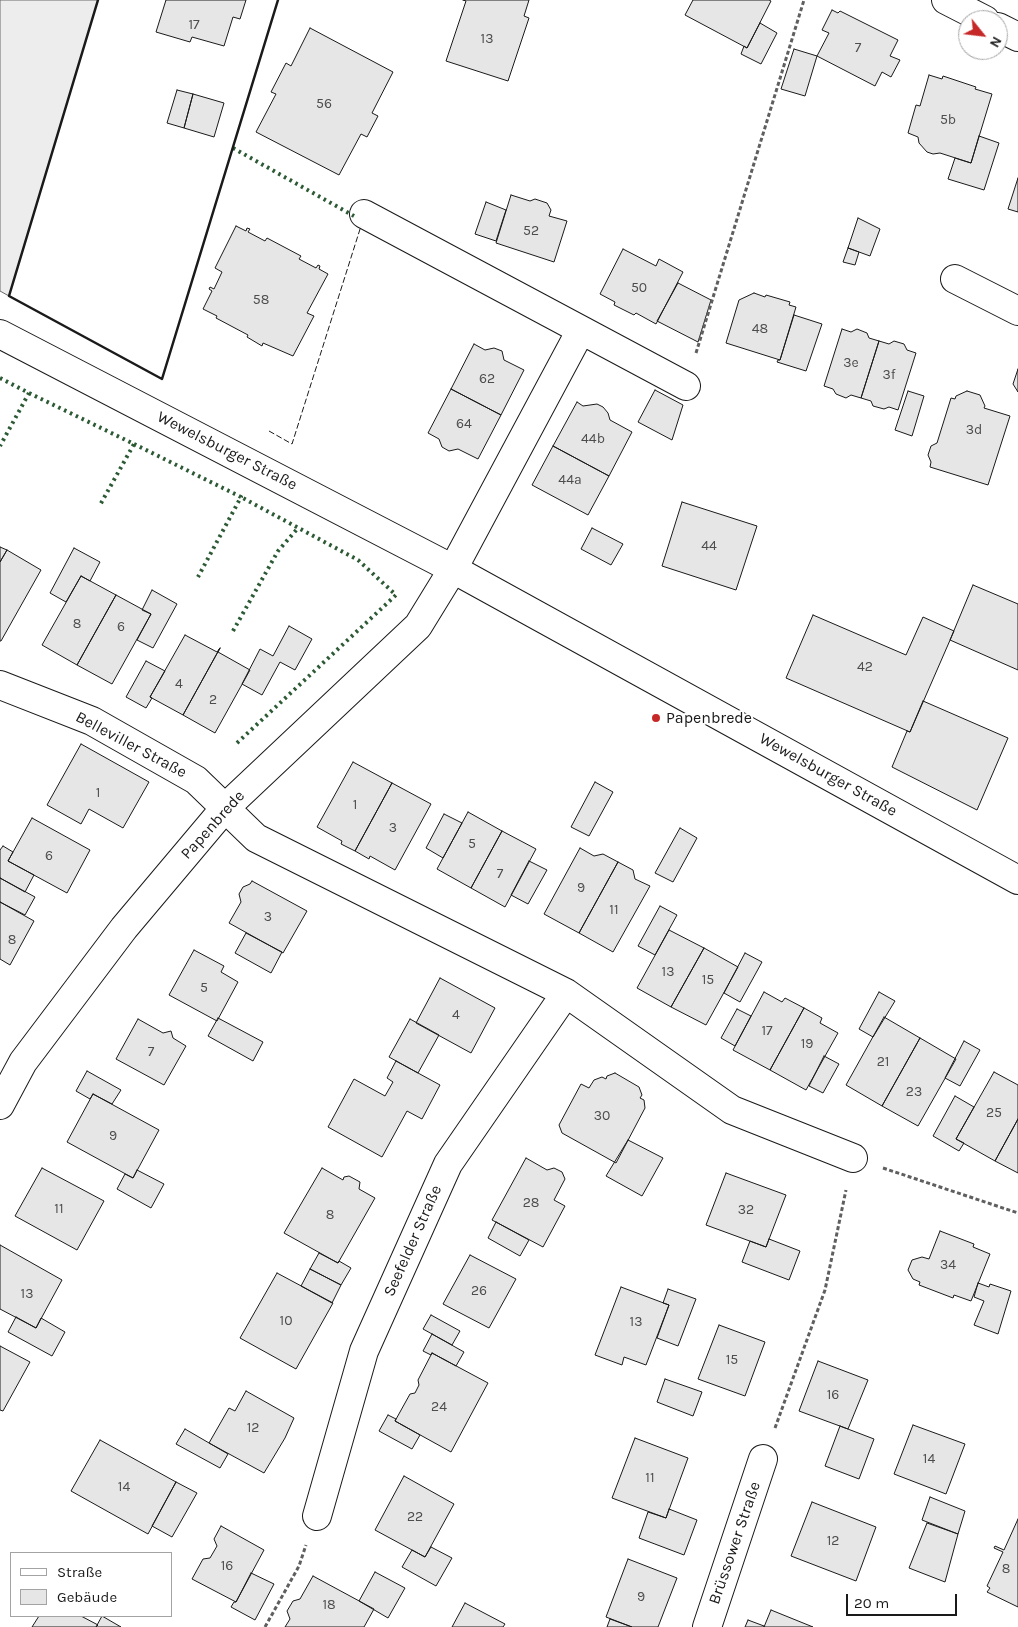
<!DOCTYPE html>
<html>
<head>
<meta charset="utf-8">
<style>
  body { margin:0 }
  #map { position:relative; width:1018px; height:1627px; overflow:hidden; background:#fff; font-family:Karla,sans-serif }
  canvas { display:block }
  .legend { position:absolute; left:10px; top:1552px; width:162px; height:65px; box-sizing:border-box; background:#fff; border:1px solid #a3a3a3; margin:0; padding:6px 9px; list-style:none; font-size:15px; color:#1a1a1a }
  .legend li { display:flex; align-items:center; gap:10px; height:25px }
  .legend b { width:25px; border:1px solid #a3a3a3 }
  .north { position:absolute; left:958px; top:10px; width:50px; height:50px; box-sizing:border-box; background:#fff; border:1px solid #a3a3a3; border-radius:50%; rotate:119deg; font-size:14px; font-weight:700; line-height:20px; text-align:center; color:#1a1a1a }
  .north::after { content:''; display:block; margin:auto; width:18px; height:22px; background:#c62828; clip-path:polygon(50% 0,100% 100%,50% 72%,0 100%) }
  .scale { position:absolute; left:846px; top:1594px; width:111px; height:22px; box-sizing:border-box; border:2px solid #1a1a1a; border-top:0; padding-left:6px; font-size:15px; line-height:18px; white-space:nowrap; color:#1a1a1a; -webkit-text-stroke:4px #fff; paint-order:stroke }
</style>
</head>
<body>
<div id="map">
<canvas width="1018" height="1627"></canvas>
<ul class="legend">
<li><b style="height:6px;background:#fff"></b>Straße</li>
<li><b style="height:14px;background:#e6e6e6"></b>Gebäude</li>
</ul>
<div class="north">N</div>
<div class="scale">20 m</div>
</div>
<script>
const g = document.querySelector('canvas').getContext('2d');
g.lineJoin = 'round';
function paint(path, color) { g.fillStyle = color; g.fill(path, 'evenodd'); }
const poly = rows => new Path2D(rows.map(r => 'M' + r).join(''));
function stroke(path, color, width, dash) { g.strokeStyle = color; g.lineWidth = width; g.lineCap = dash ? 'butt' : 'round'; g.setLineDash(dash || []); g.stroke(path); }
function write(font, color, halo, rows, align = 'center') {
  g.font = font + ' Karla,sans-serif'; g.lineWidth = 4; g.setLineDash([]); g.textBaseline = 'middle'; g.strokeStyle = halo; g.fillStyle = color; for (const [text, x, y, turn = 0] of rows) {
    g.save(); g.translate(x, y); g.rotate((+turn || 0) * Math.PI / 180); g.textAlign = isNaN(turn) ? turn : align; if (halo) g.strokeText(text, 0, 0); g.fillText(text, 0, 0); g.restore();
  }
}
const built = poly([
  [0,0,98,0,9,296,0,291,0,0]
]);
paint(built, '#ededed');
stroke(built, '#6a6a6a', 1);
const building = poly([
  [166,0,246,0,240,19,233,17,224,46,192,37,190,42,156,32,166,0],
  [463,0,529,0,524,16,529,18,508,81,446,61,466,1,463,0],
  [693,0,769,0,771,1,747,48,685,15,693,0],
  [832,10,838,13,840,11,898,40,890,56,900,60,891,77,882,72,875,86,817,56,829,33,822,30,832,10],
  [760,23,777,33,761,64,741,54,744,46,747,48,760,23],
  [310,28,393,72,372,113,378,116,367,137,361,134,339,175,256,132,276,94,271,92,286,63,291,66,310,28],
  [794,49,817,56,805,96,781,89,794,49],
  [929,75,942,79,943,76,976,87,975,89,992,94,971,163,940,153,933,154,927,152,919,143,918,137,908,133,916,105,920,106,929,75],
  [177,90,193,94,184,128,167,123,177,90],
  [193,94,224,103,214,137,184,128,193,94],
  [979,136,999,143,984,190,948,179,955,158,971,163,979,136],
  [1018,178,1018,212,1008,209,1018,178],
  [511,195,530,201,535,199,547,203,551,210,549,216,567,221,554,262,496,243,511,195],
  [486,202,506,210,496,241,475,234,486,202],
  [858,218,880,229,870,256,848,248,858,218],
  [236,226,246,231,247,228,250,229,248,232,265,241,267,238,301,256,299,259,316,268,318,265,320,266,319,269,328,274,307,313,314,316,293,356,263,343,262,346,247,337,248,335,216,318,217,316,203,309,212,291,209,289,210,287,214,289,222,272,215,268,236,226],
  [848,248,859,252,855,265,843,262,848,248],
  [623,249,656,266,659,259,683,272,656,324,636,313,634,315,614,305,615,302,600,294,623,249],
  [678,283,711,300,698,342,657,321,678,283],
  [754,293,765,297,766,295,790,302,789,305,796,307,780,360,726,343,739,300,754,293],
  [794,315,822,324,806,371,777,362,778,360,780,360,794,315],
  [842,329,851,332,857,329,867,333,869,338,879,341,861,398,851,395,846,398,836,394,833,389,824,386,842,329],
  [879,341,889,344,894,341,904,344,907,350,916,353,898,410,889,407,884,409,873,406,871,401,861,398,879,341],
  [474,344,485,350,494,348,502,351,504,360,524,370,501,415,451,389,474,344],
  [1018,369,1018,392,1013,384,1018,369],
  [451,389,501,415,478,459,458,449,449,451,442,447,439,439,428,433,451,389],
  [655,390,683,405,672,440,638,422,655,390],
  [908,391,924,396,912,436,895,430,908,391],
  [967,391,980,395,985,406,984,408,1010,416,988,485,930,467,931,462,928,455,931,446,937,443,951,398,955,399,956,396,967,391],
  [577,402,583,406,597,404,603,407,608,413,610,420,632,432,609,476,553,446,577,402],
  [553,446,609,476,588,515,532,485,553,446],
  [682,502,757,526,736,590,662,566,682,502],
  [592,528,623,544,611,565,581,549,592,528],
  [0,547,7,550,0,562,0,547],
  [74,548,100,562,90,581,81,576,66,602,50,593,74,548],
  [7,550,41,570,1,641,0,641,0,562,7,550],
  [81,576,116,595,77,665,42,645,81,576],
  [973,585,1018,604,1018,670,950,640,973,585],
  [152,590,177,604,153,648,137,640,151,614,142,610,152,590],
  [116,595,151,614,112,684,77,665,116,595],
  [813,615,906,655,923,617,954,631,910,732,786,678,813,615],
  [289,626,312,639,295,670,280,662,262,695,242,684,260,649,273,656,289,626],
  [185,635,217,652,220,648,183,715,150,697,185,635],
  [220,648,218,652,250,670,215,733,183,715,220,648],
  [146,661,165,671,150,697,152,698,146,708,126,697,146,661],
  [923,701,1008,738,977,810,892,767,907,731,910,732,923,701],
  [81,744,149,782,123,828,89,809,81,824,47,805,81,744],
  [353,762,392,783,355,851,341,844,342,841,317,827,353,762],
  [595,782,613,792,589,836,571,827,595,782],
  [392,783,431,804,395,870,370,856,369,859,355,851,392,783],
  [468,812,502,831,471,888,437,869,468,812],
  [444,814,462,823,443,858,426,848,444,814],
  [32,818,90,850,67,893,8,861,32,818],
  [680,828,697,838,673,882,655,873,680,828],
  [502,831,536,849,505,907,471,888,502,831],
  [3,846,13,852,8,861,34,875,25,892,0,878,0,850,3,846],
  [580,848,594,856,603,854,618,862,579,933,544,914,580,848],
  [529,861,547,870,528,904,511,895,529,861],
  [618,862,633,870,635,879,650,886,613,952,579,933,618,862],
  [0,878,35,897,25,915,0,902,0,878],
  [252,881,307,911,283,953,229,923,241,902,239,894,243,887,250,884,252,881],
  [0,902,34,921,10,965,0,959,0,902],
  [660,906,677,915,655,955,638,946,660,906],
  [669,930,704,948,671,1007,637,988,669,930],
  [246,933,282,952,271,973,235,953,246,933],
  [704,948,738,967,706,1025,671,1007,704,948],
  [194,950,224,966,221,972,238,982,217,1021,169,995,194,950],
  [745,953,762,962,740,1002,724,993,745,953],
  [440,978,495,1008,471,1053,416,1023,440,978],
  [764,992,782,1002,785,998,804,1008,770,1070,733,1050,764,992],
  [879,992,895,1001,873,1037,859,1029,879,992],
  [804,1008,822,1018,820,1023,838,1033,806,1090,770,1070,804,1008],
  [737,1009,751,1016,735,1046,721,1038,737,1009],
  [884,1017,920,1038,882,1106,846,1085,884,1017],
  [218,1018,263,1042,253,1061,208,1036,218,1018],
  [138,1019,163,1033,171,1031,173,1038,186,1046,164,1085,116,1059,138,1019],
  [410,1019,439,1035,418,1073,389,1057,410,1019],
  [920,1038,956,1059,918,1126,882,1106,920,1038],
  [964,1041,980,1050,960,1086,945,1078,964,1041],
  [824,1056,839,1064,823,1093,809,1086,824,1056],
  [396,1061,440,1085,422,1119,407,1111,382,1157,328,1127,354,1079,385,1096,393,1082,387,1078,396,1061],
  [87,1071,121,1090,112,1104,93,1094,90,1099,76,1091,87,1071],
  [994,1072,1018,1085,1018,1119,995,1161,956,1139,994,1072],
  [615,1073,639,1087,642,1095,640,1098,644,1100,645,1108,616,1163,562,1133,559,1125,581,1084,589,1088,594,1080,602,1077,606,1079,607,1076,615,1073],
  [93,1094,159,1130,133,1178,67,1142,93,1094],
  [955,1096,974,1107,956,1139,964,1143,959,1151,933,1136,955,1096],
  [1018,1119,1018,1173,995,1161,1018,1119],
  [628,1140,663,1158,642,1196,606,1176,628,1140],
  [526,1158,547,1170,554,1168,562,1172,565,1179,554,1200,565,1206,543,1247,492,1220,526,1158],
  [42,1168,104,1201,77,1250,15,1216,42,1168],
  [322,1168,343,1180,344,1177,349,1176,360,1182,359,1189,375,1198,338,1263,284,1233,322,1168],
  [137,1170,164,1184,151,1208,117,1189,125,1174,133,1178,137,1170],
  [726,1173,786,1195,766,1247,706,1225,726,1173],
  [496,1222,529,1240,520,1256,488,1238,496,1222],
  [940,1231,974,1244,973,1247,990,1254,971,1301,954,1295,953,1298,919,1285,920,1282,913,1279,908,1270,912,1260,922,1257,929,1259,940,1231],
  [769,1239,800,1251,789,1280,742,1262,750,1241,766,1247,769,1239],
  [0,1245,62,1280,36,1328,0,1309,0,1245],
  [319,1253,338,1263,339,1261,351,1268,341,1285,310,1269,319,1253],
  [470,1255,516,1279,489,1328,443,1304,470,1255],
  [310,1269,341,1285,332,1303,301,1286,310,1269],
  [277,1273,333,1303,296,1369,240,1338,277,1273],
  [978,1283,989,1287,990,1284,1011,1291,998,1334,974,1325,984,1301,974,1297,978,1283],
  [621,1287,669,1305,646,1365,624,1357,622,1365,595,1355,621,1287],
  [668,1289,696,1299,678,1346,657,1338,669,1305,663,1303,668,1289],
  [431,1315,460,1331,452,1345,423,1329,431,1315],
  [16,1317,36,1328,41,1318,65,1332,52,1356,8,1332,16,1317],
  [719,1325,765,1342,745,1396,698,1379,719,1325],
  [432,1334,464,1352,456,1366,432,1353,431,1355,423,1351,432,1334],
  [0,1346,30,1362,3,1411,0,1410,0,1346],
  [432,1353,488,1383,451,1452,395,1421,410,1394,415,1393,419,1385,418,1380,432,1353],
  [818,1361,868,1380,848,1429,799,1411,818,1361],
  [665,1379,702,1392,693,1416,657,1402,665,1379],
  [246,1391,294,1418,285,1438,264,1473,209,1443,229,1408,235,1411,246,1391],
  [388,1415,396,1419,395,1421,420,1435,412,1449,379,1431,388,1415],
  [913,1425,965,1444,946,1494,894,1474,913,1425],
  [840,1426,874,1439,859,1479,825,1466,840,1426],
  [185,1429,228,1454,220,1468,176,1444,185,1429],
  [635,1438,688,1458,666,1518,612,1498,635,1438],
  [100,1440,176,1482,148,1534,71,1491,100,1440],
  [404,1476,454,1504,425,1557,375,1530,404,1476],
  [176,1482,197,1493,172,1537,152,1526,176,1482],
  [930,1497,965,1511,958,1534,922,1520,930,1497],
  [812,1502,876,1527,856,1581,791,1556,812,1502],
  [669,1509,697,1520,684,1555,639,1538,648,1512,666,1518,669,1509],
  [1018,1519,1018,1607,987,1592,990,1588,987,1586,1003,1552,994,1548,995,1546,1004,1550,1018,1519],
  [927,1523,958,1534,945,1582,909,1568,927,1523],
  [221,1526,264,1550,236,1602,192,1579,203,1559,210,1558,217,1546,214,1539,221,1526],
  [431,1547,452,1558,436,1586,402,1567,412,1550,425,1557,431,1547],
  [628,1559,677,1578,658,1627,632,1627,606,1617,628,1559],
  [375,1572,405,1588,388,1618,359,1601,375,1572],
  [251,1573,274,1584,255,1620,231,1607,234,1602,236,1602,251,1573],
  [313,1576,374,1609,364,1627,285,1627,290,1619,287,1611,293,1601,300,1599,313,1576],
  [465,1603,505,1624,503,1627,452,1627,465,1603],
  [771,1610,813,1627,764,1627,771,1610],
  [39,1616,81,1616,98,1625,96,1627,32,1627,39,1616],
  [102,1616,121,1627,96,1627,102,1616],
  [610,1619,632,1627,607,1627,610,1619],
  [748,1620,764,1626,764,1627,745,1627,748,1620]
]);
paint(building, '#e6e6e6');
stroke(building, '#1a1a1a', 1);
const minor = poly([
  [946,0,985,20],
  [998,27,1018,37],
  [364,214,686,386],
  [955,279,1018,311],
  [0,685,92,721,196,780,256,838,566,993,732,1110,853,1158],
  [0,1105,23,1062,124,928,225,808,418,626,453,569,581,330],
  [317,1516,364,1351,448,1164,566,993],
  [707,1627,763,1459]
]);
const secondary = poly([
  [0,334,453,569,1018,880]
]);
stroke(minor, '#1a1a1a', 30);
stroke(secondary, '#1a1a1a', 30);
stroke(poly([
  [696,353,804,0],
  [883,1168,1018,1213],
  [775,1428,825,1290,846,1190],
  [265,1627,299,1566,306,1545]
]), '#5f5f5f', 3, [4, 2.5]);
stroke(minor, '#fff', 28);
stroke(secondary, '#fff', 28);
stroke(poly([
  [233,148,354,216],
  [0,378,29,393,0,446],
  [29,393,134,444,100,505],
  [134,444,241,497,198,577],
  [233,631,278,551,298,528],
  [237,743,396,595,358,560,241,497]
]), '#2b5a34', 4, [2.5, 4]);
stroke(poly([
  [269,431,292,444,361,226]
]), '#1a1a1a', 1, [6, 2.5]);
stroke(poly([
  [98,0,9,296,162,379,278,0]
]), '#1a1a1a', 2.5);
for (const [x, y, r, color] of [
  [656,718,5,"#c62828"]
]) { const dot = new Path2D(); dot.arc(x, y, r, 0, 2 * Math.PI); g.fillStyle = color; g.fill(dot); stroke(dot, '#fff', 2); }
write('14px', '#4d4d4d', null, [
  ["17",194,25],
  ["13",487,39],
  ["7",858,48],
  ["56",324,104],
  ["5b",948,120],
  ["52",531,231],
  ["50",639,288],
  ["58",261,300],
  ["48",760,329],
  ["3e",851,363],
  ["3f",889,375],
  ["62",487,379],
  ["64",464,424],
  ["3d",974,430],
  ["44b",593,439],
  ["44a",570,480],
  ["44",709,546],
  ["8",77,624],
  ["6",121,627],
  ["42",865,667],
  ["4",179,684],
  ["2",213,700],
  ["1",98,793],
  ["1",355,805],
  ["3",393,828],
  ["5",472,844],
  ["6",49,856],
  ["7",500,874],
  ["9",581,888],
  ["11",614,910],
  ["3",268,917],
  ["8",12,940],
  ["13",668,972],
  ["15",708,980],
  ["5",204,988],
  ["4",456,1015],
  ["17",767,1031],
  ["19",807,1044],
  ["7",151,1052],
  ["21",883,1062],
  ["23",914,1092],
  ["25",994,1113],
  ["30",602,1116],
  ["9",113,1136],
  ["28",531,1203],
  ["11",59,1209],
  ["32",746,1210],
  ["8",330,1215],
  ["34",948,1265],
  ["26",479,1291],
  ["13",27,1294],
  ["10",286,1321],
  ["13",636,1322],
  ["15",732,1360],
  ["16",833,1395],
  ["24",439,1407],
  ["12",253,1428],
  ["14",929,1459],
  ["11",650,1478],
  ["14",124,1487],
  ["22",415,1517],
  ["12",833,1541],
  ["16",227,1566],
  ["8",1006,1569],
  ["9",641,1597],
  ["18",329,1605]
]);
write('16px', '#1a1a1a', '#fff', [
  ["Wewelsburger Straße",227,451,27],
  ["Belleviller Straße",131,745,28],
  ["Wewelsburger Straße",828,775,29],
  ["Papenbrede",213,825,-48],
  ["Seefelder Straße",413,1241,-66],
  ["Brüssower Straße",735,1543,-71]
]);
write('16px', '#1a1a1a', '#fff', [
  ["Papenbrede",666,718]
], 'left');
</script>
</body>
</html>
